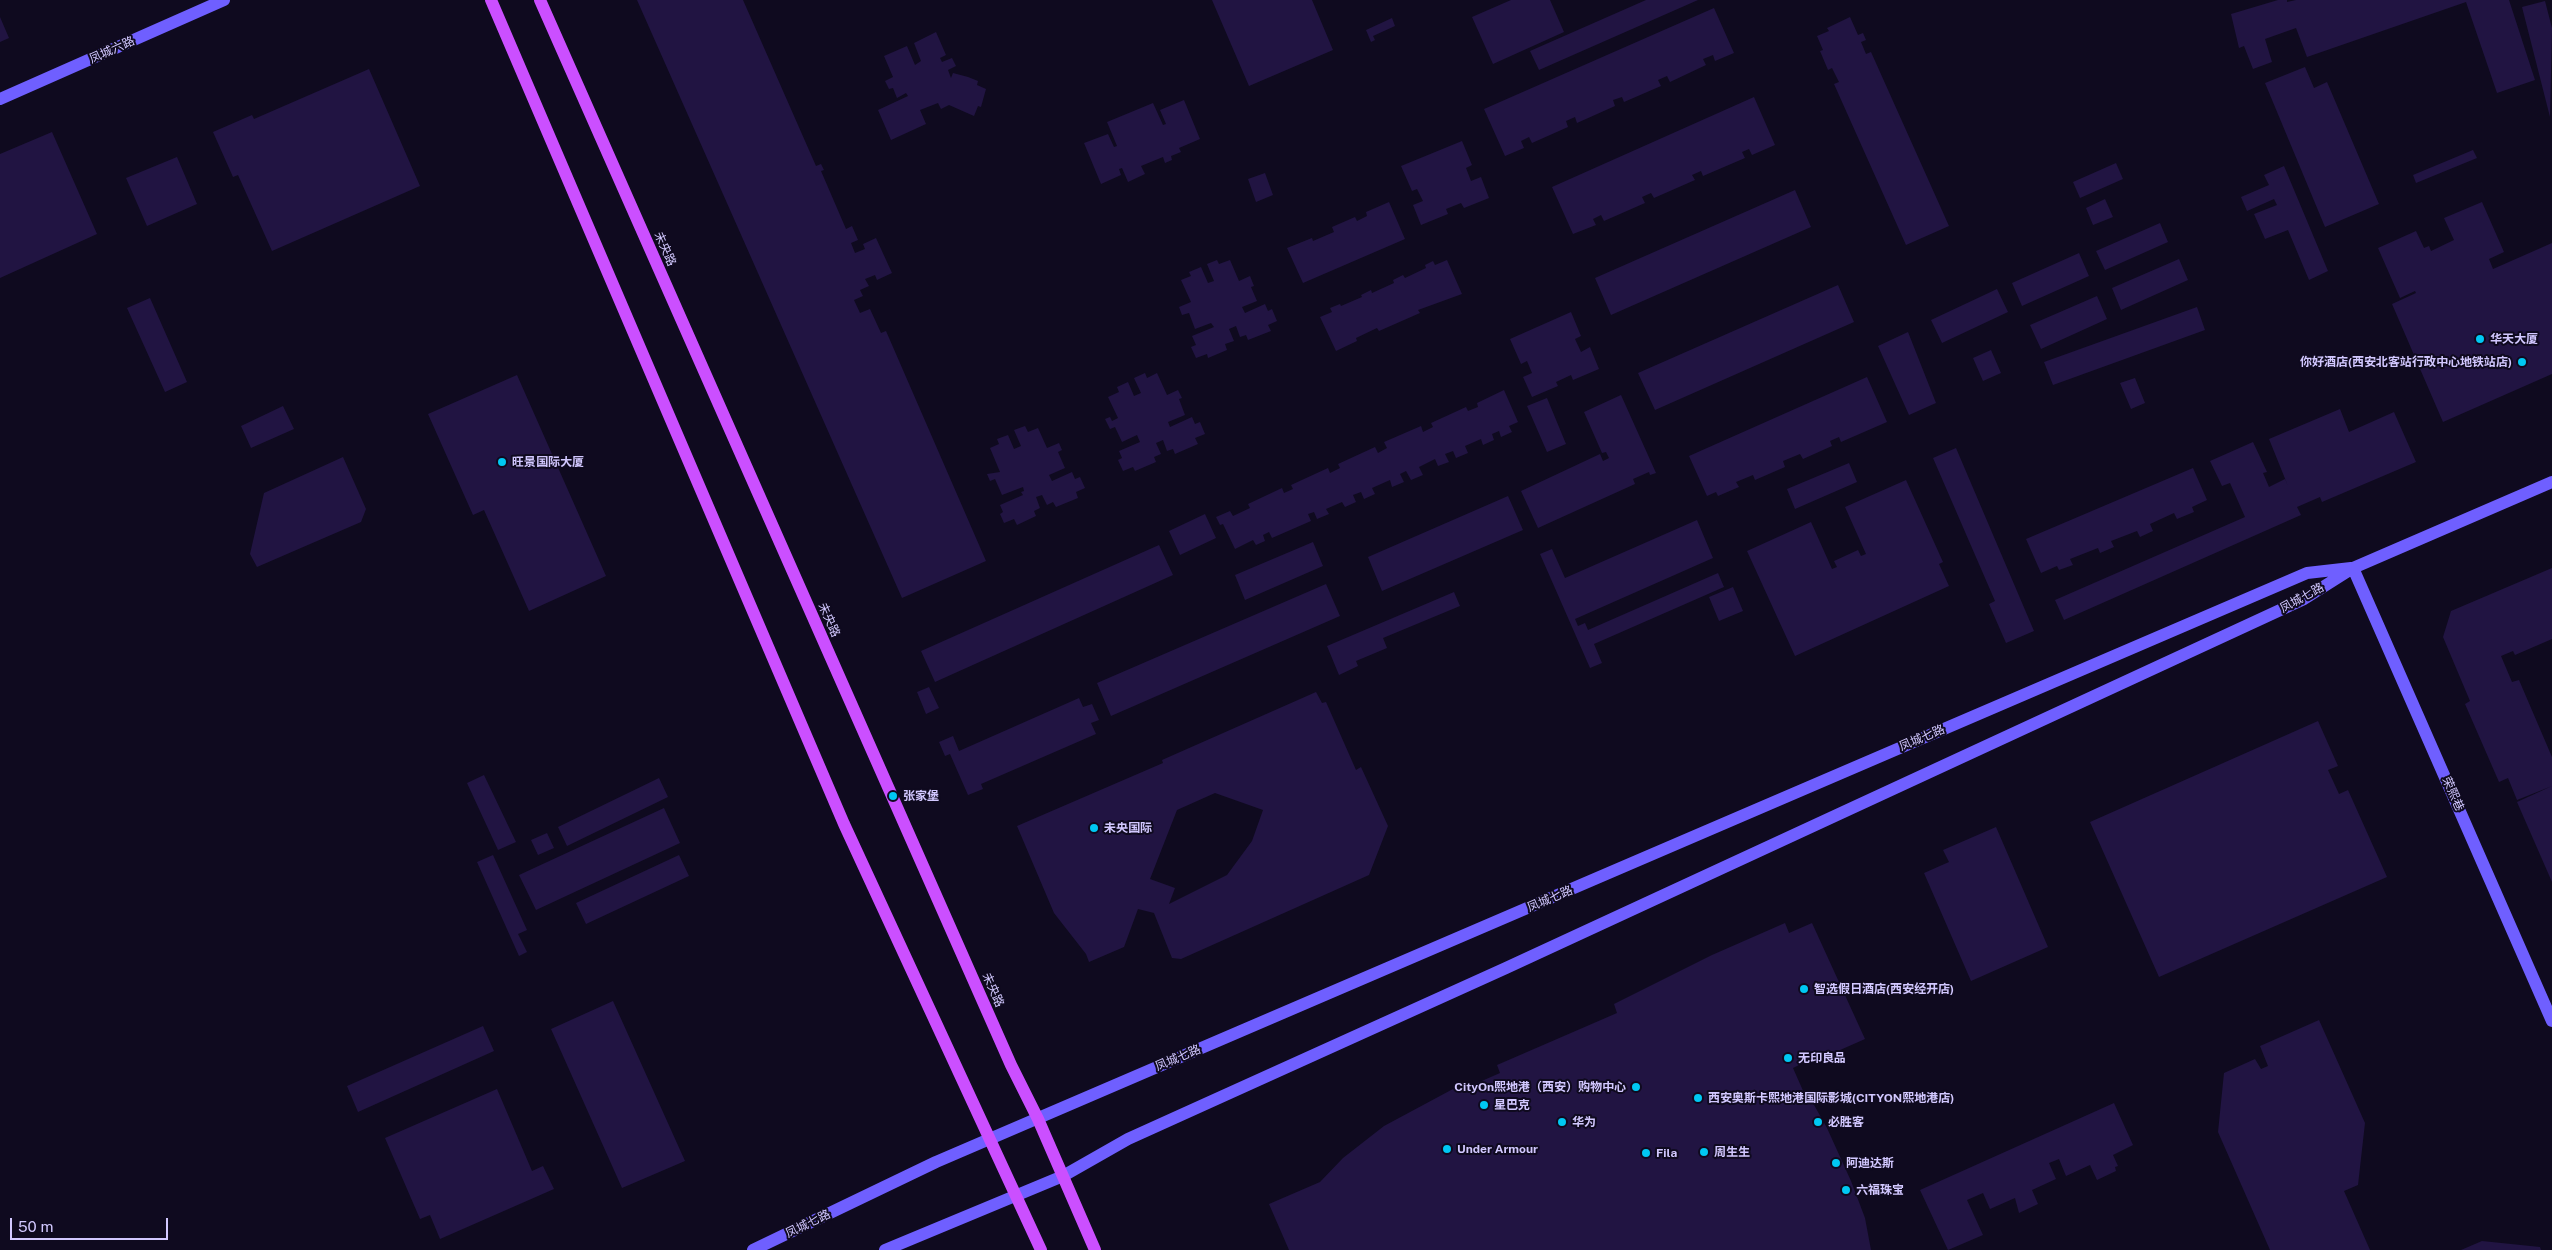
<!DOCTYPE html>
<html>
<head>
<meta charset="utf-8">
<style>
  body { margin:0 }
  #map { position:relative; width:2552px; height:1250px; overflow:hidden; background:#0f0a1f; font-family:"Public Sans",sans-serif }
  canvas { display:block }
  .scale { position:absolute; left:10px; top:1218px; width:158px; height:22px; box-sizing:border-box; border:2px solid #d2c8ff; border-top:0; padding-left:6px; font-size:15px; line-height:18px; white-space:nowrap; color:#d2c8ff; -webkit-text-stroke:4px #0f0a1f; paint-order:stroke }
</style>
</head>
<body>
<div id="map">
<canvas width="2552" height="1250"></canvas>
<div class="scale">50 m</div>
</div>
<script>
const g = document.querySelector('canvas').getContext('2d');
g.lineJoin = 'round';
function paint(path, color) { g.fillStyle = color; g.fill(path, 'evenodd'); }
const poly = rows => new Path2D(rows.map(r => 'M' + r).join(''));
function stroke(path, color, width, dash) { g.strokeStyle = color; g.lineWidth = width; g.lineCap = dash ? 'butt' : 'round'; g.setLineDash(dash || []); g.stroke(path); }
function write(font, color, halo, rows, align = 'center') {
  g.font = font + ' "Public Sans","Noto Sans SC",sans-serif'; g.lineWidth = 4; g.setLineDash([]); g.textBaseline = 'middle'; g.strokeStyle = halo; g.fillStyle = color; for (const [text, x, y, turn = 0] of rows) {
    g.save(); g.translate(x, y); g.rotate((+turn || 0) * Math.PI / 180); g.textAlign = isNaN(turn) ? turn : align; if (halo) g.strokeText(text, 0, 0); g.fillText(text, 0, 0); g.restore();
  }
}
paint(poly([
  [637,0,743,0,816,166,821,164,824,170,821,171,846,229,852,226,858,240,851,243,855,253,865,249,863,244,876,238,892,273,877,280,875,275,865,279,869,286,860,290,863,296,854,300,860,313,870,309,881,333,886,331,986,561,902,598],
  [1212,0,1312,0,1333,50,1249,86],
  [1511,0,1550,0,1564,32,1493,64,1472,17],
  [1646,0,1698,0,1539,70,1530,51],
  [2278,0,2287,0,2287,2,2296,0,2509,0,2535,80,2497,93,2466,2,2307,57,2296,28,2265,39,2272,62,2253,69,2244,46,2239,48,2231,14],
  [2545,1,2552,28,2550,117,2522,7],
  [1714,8,1734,53,1715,61,1713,55,1703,59,1706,65,1670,82,1667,76,1658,80,1661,86,1624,102,1622,97,1613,100,1615,106,1577,123,1575,117,1566,121,1568,127,1532,143,1529,137,1521,141,1524,148,1505,156,1484,109],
  [0,17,9,38,0,42],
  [1850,17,1858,35,1863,33,1866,40,1861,42,1866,54,1871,52,1949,226,1906,245,1834,84,1839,82,1832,68,1828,70,1820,51,1823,50,1817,36,1829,31,1827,28],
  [1392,18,1395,26,1373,36,1375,40,1371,42,1366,30],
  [936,32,946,55,940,58,942,62,952,58,956,66,948,70,951,78,953,73,968,77,978,81,977,85,986,89,981,107,978,106,974,116,949,105,941,109,938,103,920,110,926,124,891,140,878,110,908,96,906,93,897,98,893,88,889,89,885,81,893,77,884,56,907,46,915,65,921,61,914,43],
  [2305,67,2314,88,2327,82,2379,204,2325,227,2265,83],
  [369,69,420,186,272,251,238,175,233,177,213,132,252,115,254,119],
  [1754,97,1775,145,1752,155,1749,149,1742,152,1745,158,1703,176,1701,171,1692,175,1695,180,1654,198,1651,193,1642,197,1645,203,1604,221,1601,215,1593,219,1596,225,1573,234,1552,187],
  [1184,100,1200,139,1179,148,1181,152,1171,156,1172,160,1165,163,1163,157,1141,166,1145,174,1128,182,1122,168,1119,169,1121,175,1101,184,1084,143,1108,134,1114,147,1117,146,1107,122,1153,103,1163,125,1166,124,1160,110],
  [52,132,97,234,0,278,0,154],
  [1462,141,1472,165,1466,168,1471,181,1481,177,1489,198,1464,208,1461,203,1446,209,1448,214,1421,225,1413,205,1423,201,1417,189,1412,191,1401,166],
  [2473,150,2477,158,2416,183,2413,175],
  [177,157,197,204,147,226,126,178],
  [2116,163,2123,179,2080,198,2073,182],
  [2284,166,2328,271,2309,280,2288,230,2265,239,2254,214,2277,205,2274,199,2247,211,2241,197,2269,185,2264,175],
  [1265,173,1273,195,1256,202,1248,179],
  [1795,190,1811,227,1611,315,1595,278],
  [2105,199,2113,217,2093,225,2086,208],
  [1389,202,1405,239,1303,283,1287,248,1312,238,1313,241,1334,232,1332,227,1355,217,1357,221,1367,216,1366,212],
  [2482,202,2504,252,2489,259,2493,269,2552,243,2552,374,2443,422,2392,304,2416,293,2415,291,2400,298,2378,248,2416,231,2424,248,2429,246,2431,251,2454,240,2444,218],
  [2160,223,2168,242,2105,270,2096,251],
  [2079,253,2089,276,2022,306,2012,283],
  [2179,259,2188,280,2121,310,2112,288],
  [1217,260,1219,264,1230,260,1239,281,1250,276,1254,286,1251,287,1257,301,1242,307,1245,313,1265,304,1268,311,1272,309,1277,321,1268,325,1271,331,1248,340,1246,335,1240,337,1236,326,1229,329,1234,341,1225,344,1227,350,1208,358,1207,354,1196,358,1191,347,1196,345,1192,336,1214,327,1211,323,1195,329,1189,313,1182,315,1179,307,1191,302,1181,280,1191,276,1189,272,1201,267,1208,283,1214,281,1207,264],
  [1447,260,1462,294,1418,310,1420,313,1379,331,1377,328,1356,338,1357,341,1336,351,1320,317,1332,312,1330,308,1340,304,1341,306,1362,297,1361,295,1371,290,1372,293,1394,283,1393,280,1403,275,1405,278,1426,268,1425,265,1433,261,1435,265],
  [1838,285,1854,322,1655,410,1638,373],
  [1997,289,2008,312,1942,343,1931,320],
  [2097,296,2107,319,2041,349,2030,325],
  [150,298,187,382,165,392,127,308],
  [2197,307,2205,330,2053,385,2044,362],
  [1571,312,1581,336,1575,339,1581,352,1590,347,1599,369,1573,380,1571,375,1556,382,1558,386,1532,397,1523,377,1532,373,1527,361,1521,364,1510,339],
  [1908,332,1936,403,1909,415,1878,346],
  [1991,350,2001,373,1983,381,1973,358],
  [1145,373,1147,378,1157,373,1167,395,1178,390,1182,398,1179,399,1185,415,1168,422,1170,427,1192,417,1195,424,1200,422,1205,434,1195,438,1198,444,1175,454,1173,449,1167,451,1163,440,1156,443,1161,454,1154,457,1156,462,1135,471,1133,467,1123,471,1118,460,1122,458,1119,451,1140,442,1137,435,1122,442,1115,427,1110,429,1105,419,1110,417,1112,421,1118,418,1108,397,1119,392,1117,387,1128,382,1134,396,1141,393,1134,378],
  [517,375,606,576,529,611,484,510,473,515,428,414],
  [1867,377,1887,422,1841,442,1839,437,1830,441,1832,446,1803,459,1800,454,1783,461,1785,467,1755,480,1753,475,1736,482,1739,487,1718,496,1716,492,1707,496,1689,456],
  [2135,378,2145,403,2131,409,2120,383],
  [1504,390,1518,422,1509,426,1512,432,1501,437,1499,431,1492,434,1494,440,1483,445,1481,439,1465,446,1468,453,1456,458,1453,451,1445,454,1449,462,1438,466,1435,459,1419,467,1423,475,1411,480,1406,471,1400,474,1404,482,1392,487,1390,480,1372,488,1375,494,1364,499,1361,492,1353,495,1356,502,1345,507,1342,502,1326,509,1329,514,1317,519,1314,512,1308,514,1311,521,1272,538,1269,532,1263,535,1265,541,1256,545,1253,540,1235,549,1223,524,1220,525,1216,517,1230,511,1233,516,1250,508,1248,504,1282,488,1284,493,1293,489,1291,485,1328,468,1330,473,1340,468,1338,464,1375,447,1378,453,1387,448,1384,442,1421,426,1423,432,1433,427,1431,423,1466,407,1468,411,1478,407,1477,403],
  [1621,395,1656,473,1650,475,1649,472,1633,479,1635,484,1538,528,1521,491,1600,454,1603,461,1609,458,1606,452,1602,453,1584,412],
  [1547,398,1566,444,1547,452,1527,406],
  [283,406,294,429,251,448,241,426],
  [2340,409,2349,432,2394,412,2416,462,2322,502,2320,497,2297,507,2301,515,2064,620,2055,600,2245,517,2230,483,2222,486,2210,461,2253,442,2267,472,2263,473,2269,487,2285,479,2288,486,2269,439],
  [1025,426,1028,432,1038,428,1047,448,1059,443,1062,450,1058,452,1065,468,1049,475,1052,481,1072,472,1075,479,1080,477,1085,488,1076,492,1078,498,1056,507,1053,502,1047,505,1042,495,1036,497,1040,508,1034,511,1036,516,1017,525,1014,519,1004,523,1000,514,1003,512,1000,505,1023,495,1021,492,1024,491,1023,487,1002,495,995,479,990,481,987,474,1000,472,990,448,999,444,997,439,1008,435,1014,449,1021,446,1014,430],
  [1956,448,2034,631,2006,643,1989,604,1995,601,1933,458],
  [343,457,366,509,361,522,257,567,250,554,264,493],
  [1849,463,1857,482,1795,509,1787,489],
  [2193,468,2207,500,2192,507,2194,512,2177,519,2174,513,2150,524,2153,531,2140,537,2137,531,2111,541,2114,547,2100,553,2098,548,2070,559,2073,565,2059,570,2057,566,2041,573,2026,539],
  [1906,480,1943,562,1939,564,1949,586,1795,656,1747,551,1811,522,1832,569,1837,567,1834,561,1858,550,1861,556,1866,554,1845,507],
  [1508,496,1523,530,1382,591,1368,557],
  [1205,514,1216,538,1180,555,1169,531],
  [1697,520,1713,558,1575,619,1578,626,1585,623,1588,630,1718,573,1724,587,1594,644,1602,663,1590,668,1540,554,1552,549,1565,578],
  [1313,542,1323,566,1245,600,1235,575],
  [1159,545,1173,575,935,682,921,651],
  [2552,568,2552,639,2515,655,2513,651,2501,656,2512,682,2519,680,2552,757,2552,786,2517,800,2508,778,2499,782,2465,704,2470,701,2443,637,2451,611],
  [1326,584,1340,616,1111,716,1097,683],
  [1733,587,1743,611,1719,621,1709,597],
  [1454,592,1460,606,1383,638,1387,648,1356,661,1358,666,1339,675,1327,646],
  [929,687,939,708,926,714,917,692],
  [1316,692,1322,703,1326,702,1356,770,1361,767,1388,826,1369,875,1181,959,1172,958,1154,913,1138,909,1124,947,1089,962,1086,954,1054,913,1017,826,1163,763,1162,760],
  [1215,793,1263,810,1252,841,1227,875,1169,904,1175,888,1150,879,1177,810],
  [1079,698,1083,707,1092,704,1099,720,1091,723,1096,734,981,784,983,789,968,795,950,754,945,756,939,742,953,736,959,751],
  [2318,721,2338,766,2328,770,2339,794,2348,790,2387,877,2159,977,2090,822],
  [484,775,516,842,498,850,467,783],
  [659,778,668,797,567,846,558,827],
  [2552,786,2552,882,2517,802],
  [664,808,680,843,536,910,519,875],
  [1996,827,2048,947,1971,981,1924,873,1949,862,1943,850],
  [547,833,554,848,538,855,531,840],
  [493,855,527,930,518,934,527,952,519,956,477,862],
  [679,855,689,876,586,924,576,903],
  [1785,923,1789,933,1812,923,1865,1039,1813,1062,1808,1052,1804,1054,1807,1061,1793,1068,1804,1093,1809,1096,1827,1128,1851,1181,1865,1218,1871,1250,1289,1250,1269,1204,1320,1182,1343,1158,1384,1126,1466,1082,1468,1087,1500,1073,1497,1065,1617,1013,1614,1004,1712,955],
  [613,1001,685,1161,622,1188,551,1029],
  [2319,1020,2365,1123,2358,1185,2344,1191,2370,1250,2270,1250,2218,1132,2224,1073,2255,1059,2261,1069,2268,1066,2260,1046],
  [483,1026,494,1051,358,1112,347,1086],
  [497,1089,532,1171,543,1166,554,1189,440,1239,430,1215,420,1219,385,1138],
  [2114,1103,2133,1145,2113,1155,2118,1166,2115,1167,2116,1171,2097,1180,2090,1165,2066,1176,2059,1159,2049,1163,2056,1179,2032,1190,2038,1204,2019,1213,2015,1198,1990,1209,1983,1193,1967,1200,1983,1235,1948,1250,1920,1190],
  [2482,1241,2540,1247,2541,1250,2461,1250]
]), '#211442');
stroke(poly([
  [0,99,224,0],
  [2353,568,2552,1021],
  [753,1250,936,1162,2307,573,2351,568],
  [885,1250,1063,1176,1128,1139,1506,968,2304,599,2353,568,2552,482]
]), '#6f5fff', 12);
stroke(poly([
  [491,0,844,824,1041,1250],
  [540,0,1011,1065,1038,1119,1095,1250]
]), '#cb4fff', 12);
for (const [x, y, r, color] of [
  [2480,339,5,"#00c8f3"],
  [2522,362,5,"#00c8f3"],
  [502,462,5,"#00c8f3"],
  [893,796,5,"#00c8f3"],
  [1094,828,5,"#00c8f3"],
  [1804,989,5,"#00c8f3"],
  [1788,1058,5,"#00c8f3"],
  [1636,1087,5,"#00c8f3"],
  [1698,1098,5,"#00c8f3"],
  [1484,1105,5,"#00c8f3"],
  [1562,1122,5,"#00c8f3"],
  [1818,1122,5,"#00c8f3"],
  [1447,1149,5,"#00c8f3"],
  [1704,1152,5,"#00c8f3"],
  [1646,1153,5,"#00c8f3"],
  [1836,1163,5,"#00c8f3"],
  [1846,1190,5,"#00c8f3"]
]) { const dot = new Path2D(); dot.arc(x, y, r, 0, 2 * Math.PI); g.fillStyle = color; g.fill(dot); stroke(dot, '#0f0a1f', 2); }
write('12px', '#d2c8ff', '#0f0a1f', [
  ["凤城六路",112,50,-24],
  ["未央路",665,249,66],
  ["凤城七路",2302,598,-29],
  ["未央路",829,620,66],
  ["凤城七路",1922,738,-23],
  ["荣熙巷",2453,794,66],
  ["凤城七路",1550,899,-23],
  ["未央路",993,990,66],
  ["凤城七路",1178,1058,-23],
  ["凤城七路",808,1224,-26]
]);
write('bold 12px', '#d2c8ff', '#0f0a1f', [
  ["华天大厦",2490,339],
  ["你好酒店(西安北客站行政中心地铁站店)",2512,362,"right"],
  ["旺景国际大厦",512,462],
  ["张家堡",903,796],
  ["未央国际",1104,828],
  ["智选假日酒店(西安经开店)",1814,989],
  ["无印良品",1798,1058],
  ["CityOn熙地港（西安）购物中心",1626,1087,"right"],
  ["西安奥斯卡熙地港国际影城(CITYON熙地港店)",1708,1098],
  ["星巴克",1494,1105],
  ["华为",1572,1122],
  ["必胜客",1828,1122],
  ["Under Armour",1457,1149],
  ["周生生",1714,1152],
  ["Fila",1656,1153],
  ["阿迪达斯",1846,1163],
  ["六福珠宝",1856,1190]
], 'left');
</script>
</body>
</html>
